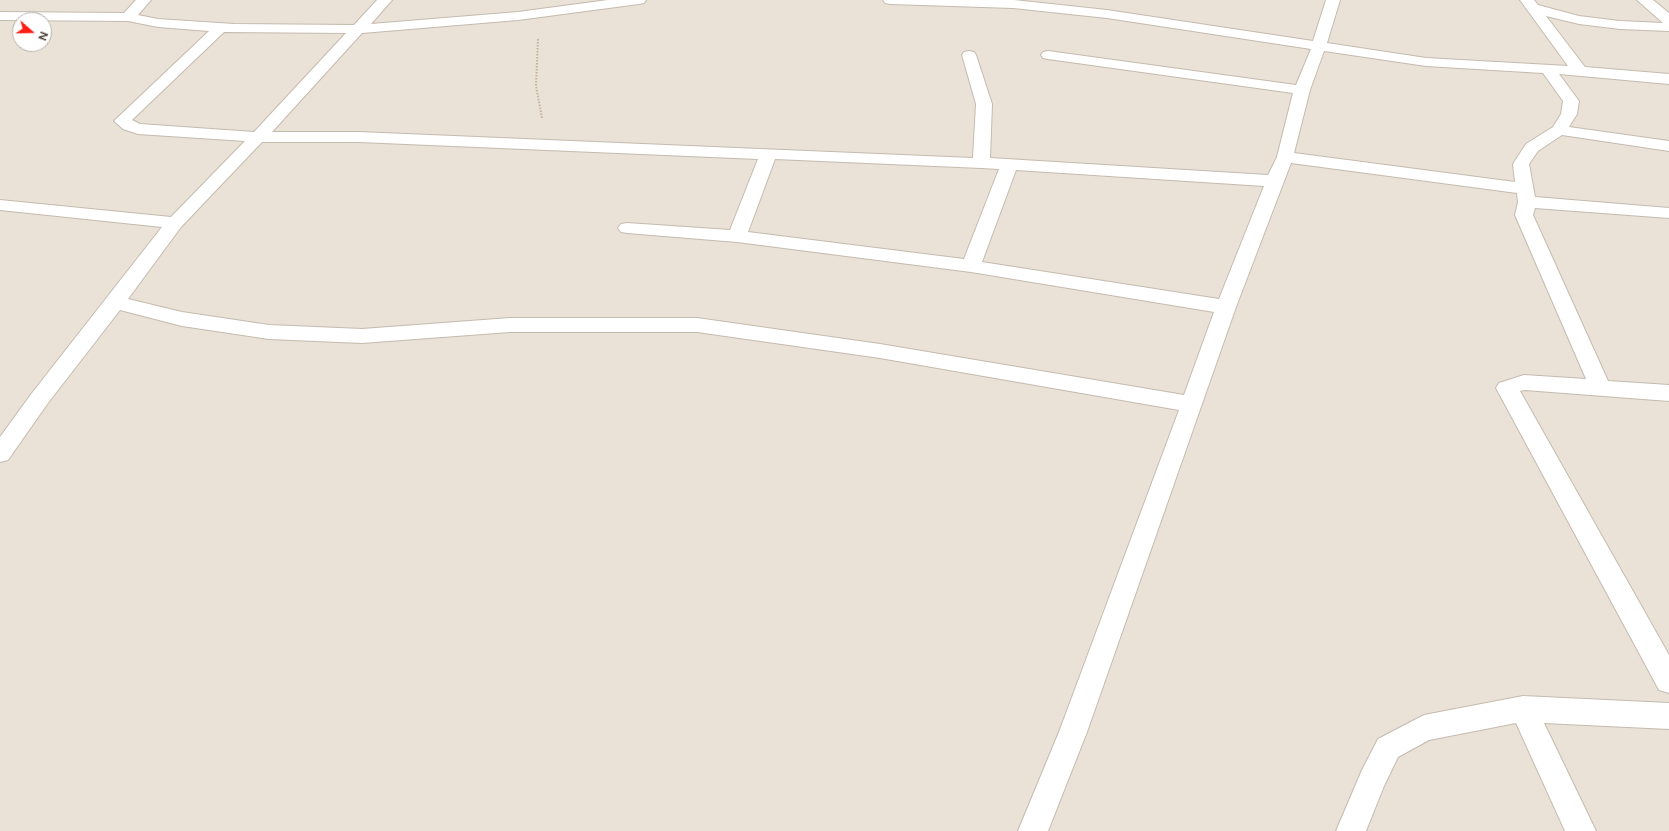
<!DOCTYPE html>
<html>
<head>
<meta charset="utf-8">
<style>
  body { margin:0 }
  #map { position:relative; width:1669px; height:831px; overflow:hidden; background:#f6f1e9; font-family:Figtree,sans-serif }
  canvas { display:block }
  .north { position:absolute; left:12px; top:12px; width:40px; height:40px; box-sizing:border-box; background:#fff; border:1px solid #b7b3af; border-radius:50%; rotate:110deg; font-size:11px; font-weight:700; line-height:16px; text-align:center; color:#4b4037 }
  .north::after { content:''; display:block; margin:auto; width:14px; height:18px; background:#ff1e17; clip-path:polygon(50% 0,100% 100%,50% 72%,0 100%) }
</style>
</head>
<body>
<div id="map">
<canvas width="1669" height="831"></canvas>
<div class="north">N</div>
</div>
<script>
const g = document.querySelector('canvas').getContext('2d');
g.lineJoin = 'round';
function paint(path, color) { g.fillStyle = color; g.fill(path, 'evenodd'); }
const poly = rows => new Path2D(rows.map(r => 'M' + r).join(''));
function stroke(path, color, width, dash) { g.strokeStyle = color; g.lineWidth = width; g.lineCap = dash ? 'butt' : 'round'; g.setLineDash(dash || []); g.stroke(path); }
paint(poly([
  [0,0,1669,0,1669,831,0,831],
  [20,20,44,20,44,44,20,44]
]), '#eae2d7');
const minor = poly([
  [136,0,151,0,138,15,158,19,234,24,354,25,377,0,392,0,371,24,518,12,608,0,646,0,644,3,639,4,518,20,362,33,272,132,359,132,973,158,976,104,962,55,964,52,969,51,974,52,976,55,992,104,990,158,1268,175,1277,157,1293,93,1048,59,1043,58,1041,55,1043,52,1048,51,1296,85,1311,49,1107,18,1013,8,890,4,885,3,883,0,1014,0,1107,10,1313,41,1326,0,1340,0,1327,43,1426,58,1568,66,1520,0,1534,0,1538,5,1579,16,1620,21,1663,23,1637,0,1653,0,1669,13,1669,31,1620,29,1579,24,1546,16,1585,67,1669,74,1669,84,1559,74,1579,101,1577,114,1569,127,1669,141,1669,151,1562,135,1538,151,1529,164,1535,197,1669,208,1669,218,1535,208,1533,215,1608,381,1669,385,1669,401,1525,390,1520,391,1669,655,1669,693,1659,690,1496,388,1499,383,1524,375,1586,379,1515,215,1518,202,1517,193,1291,163,1236,307,1087,732,1048,831,1018,831,1059,732,1179,410,880,358,697,332,510,332,362,343,269,339,182,326,120,310,48,403,8,460,0,462,0,437,32,393,162,227,0,210,0,200,171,217,245,141,138,134,123,129,114,121,209,31,158,27,128,21,0,20,0,12,124,13,136,0],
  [224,32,346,33,254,132,140,124,132,120,224,32],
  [1324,51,1426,66,1543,73,1563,101,1561,114,1553,127,1526,144,1513,164,1515,182,1294,153,1310,90,1324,51],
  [262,142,359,142,758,159,730,230,627,223,621,224,618,228,621,232,627,233,737,242,971,272,1214,312,1184,395,880,344,697,318,510,318,362,329,269,325,182,312,128,299,181,227,262,142],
  [775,159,981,168,999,169,964,259,748,232,775,159],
  [1016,170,1264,186,1219,299,982,262,1016,170],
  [1523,696,1669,703,1669,729,1544,723,1596,831,1565,831,1516,723,1429,740,1398,757,1384,786,1366,831,1336,831,1362,770,1378,739,1424,715,1523,696]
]);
stroke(minor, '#c5baae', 2);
stroke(poly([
  [538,39,536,86,542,118]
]), '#c6b19b', 2, [1.5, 1.5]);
paint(minor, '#fff');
</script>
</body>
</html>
